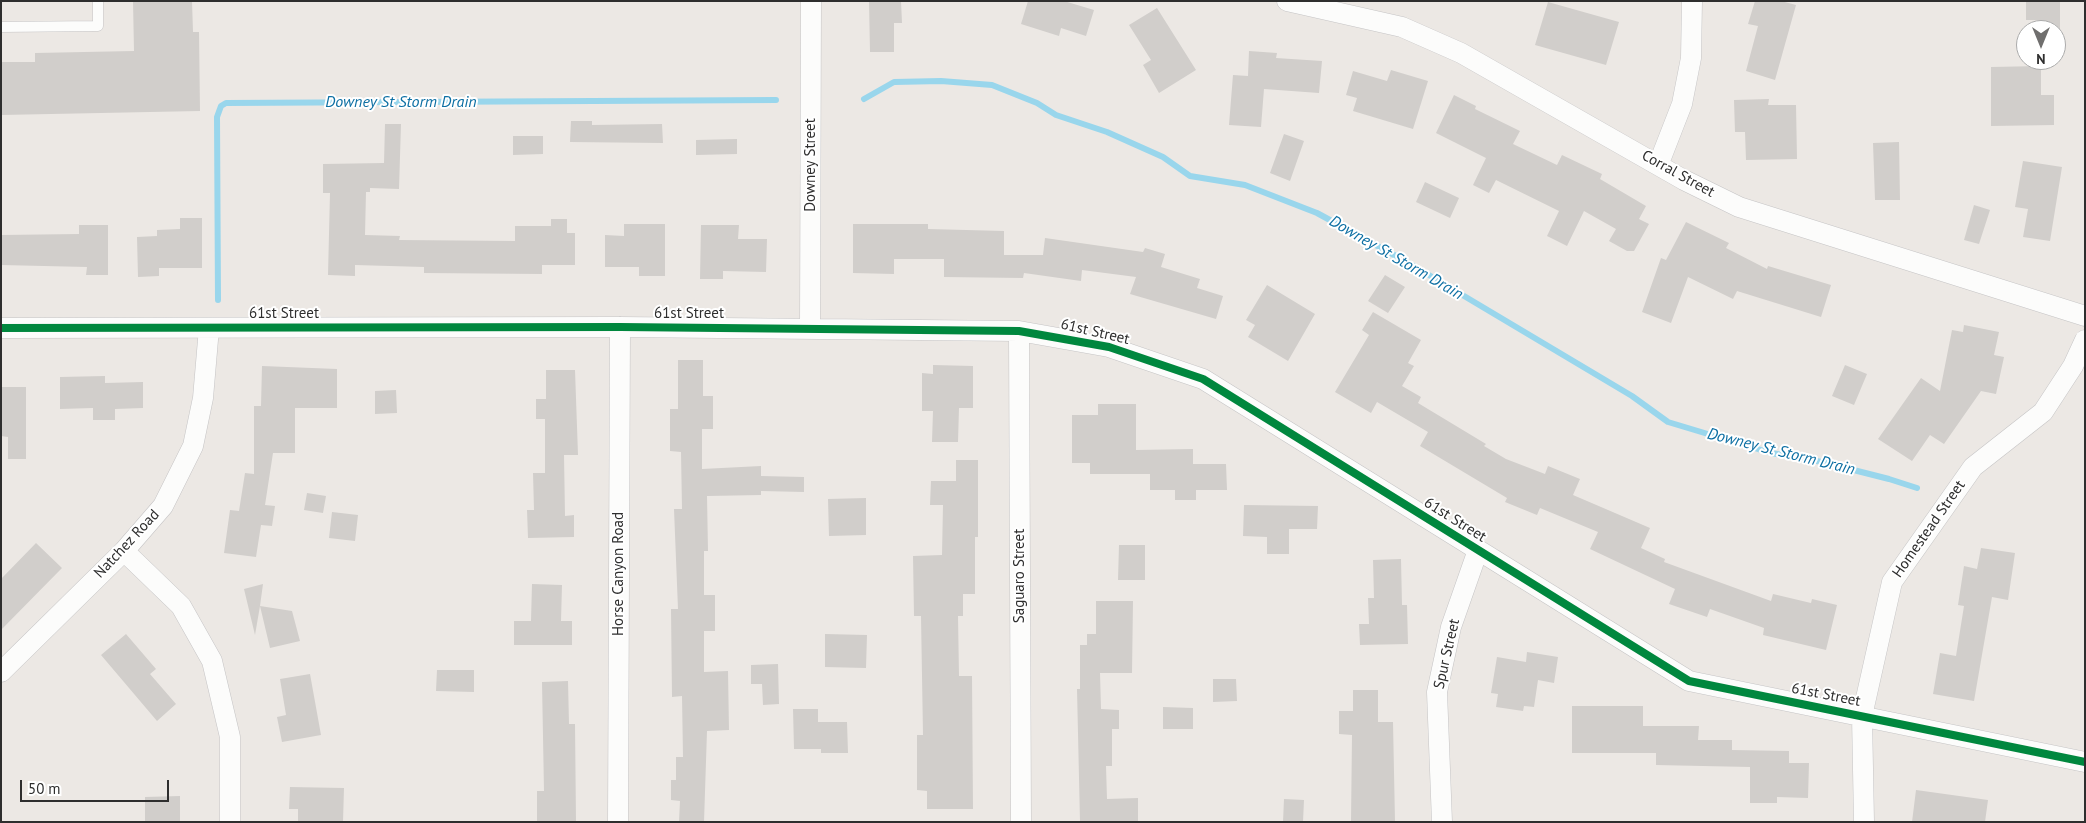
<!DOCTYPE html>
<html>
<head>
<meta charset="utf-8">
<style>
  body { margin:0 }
  #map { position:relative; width:2086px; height:823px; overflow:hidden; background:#ece8e4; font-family:"PT Sans",sans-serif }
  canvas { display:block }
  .frame { position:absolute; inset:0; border:2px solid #2e2e2e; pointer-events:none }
  .north { position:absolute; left:2016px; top:20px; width:50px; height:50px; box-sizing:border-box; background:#fff; border:1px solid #ababab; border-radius:50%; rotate:180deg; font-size:14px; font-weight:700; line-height:20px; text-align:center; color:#2e2e2e }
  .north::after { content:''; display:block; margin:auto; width:18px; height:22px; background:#706f6e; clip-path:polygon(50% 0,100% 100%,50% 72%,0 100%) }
  .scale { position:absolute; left:20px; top:780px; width:149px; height:22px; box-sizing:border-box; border:2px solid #2e2e2e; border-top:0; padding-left:6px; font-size:15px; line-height:18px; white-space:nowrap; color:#2e2e2e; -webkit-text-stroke:4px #fff; paint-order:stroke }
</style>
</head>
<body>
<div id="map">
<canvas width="2086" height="823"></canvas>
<div class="frame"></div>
<div class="north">N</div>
<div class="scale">50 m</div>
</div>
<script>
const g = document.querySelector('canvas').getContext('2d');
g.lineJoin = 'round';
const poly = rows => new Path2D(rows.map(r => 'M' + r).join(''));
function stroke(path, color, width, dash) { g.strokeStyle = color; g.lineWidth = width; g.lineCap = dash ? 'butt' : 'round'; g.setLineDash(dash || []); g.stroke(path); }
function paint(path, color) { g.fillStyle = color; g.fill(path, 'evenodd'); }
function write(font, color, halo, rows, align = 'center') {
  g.font = font + ' "PT Sans",sans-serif'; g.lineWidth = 4; g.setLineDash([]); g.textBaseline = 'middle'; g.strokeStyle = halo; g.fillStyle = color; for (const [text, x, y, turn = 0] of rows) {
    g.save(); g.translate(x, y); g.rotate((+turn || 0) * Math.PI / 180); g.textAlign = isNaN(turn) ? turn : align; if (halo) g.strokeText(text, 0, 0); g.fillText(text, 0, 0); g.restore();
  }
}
stroke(poly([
  [864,99,894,82,941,81,992,85,1037,103,1056,115,1107,132,1163,157,1190,176,1245,185,1317,213,1407,262,1632,396,1668,422,1771,453,1822,462,1889,479,1917,488],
  [218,300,217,117,221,106,226,103,776,100]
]), '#99d6ec', 6);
paint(poly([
  [133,1,192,1,193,32,199,32,200,111,1,115,1,62,35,62,35,53,134,51],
  [869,1,901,1,902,23,894,23,894,52,870,52],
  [1028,1,1064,1,1094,10,1086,36,1061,28,1059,36,1021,24],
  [1755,1,1781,1,1796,5,1775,80,1746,71,1758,26,1748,24],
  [2026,1,2060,1,2060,30,2041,30,2041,20,2026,20],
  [1548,2,1619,22,1606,65,1535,45],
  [1157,8,1196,70,1159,93,1143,65,1151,60,1129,25],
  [1249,51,1277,53,1276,58,1322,61,1319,93,1264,89,1261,127,1229,125,1233,75,1248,76],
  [2041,66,2041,95,2054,95,2054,125,1991,126,1991,67],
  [1391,70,1428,81,1413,129,1353,111,1357,98,1346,95,1353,71,1387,81],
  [1454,95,1476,106,1475,109,1520,131,1513,144,1557,165,1562,155,1602,174,1600,179,1646,206,1639,219,1649,224,1634,251,1627,251,1609,241,1616,229,1584,211,1567,246,1547,236,1559,211,1496,180,1489,193,1473,185,1486,158,1436,133],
  [1769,99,1768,105,1796,105,1797,159,1746,160,1745,132,1735,132,1734,100],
  [571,121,592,121,592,125,662,124,663,143,570,142],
  [385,124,401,124,399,189,370,188,370,192,366,192,365,235,400,236,399,240,515,241,515,226,551,226,551,219,567,219,567,233,575,233,575,265,542,265,542,274,424,273,424,267,355,265,355,276,328,275,330,193,323,193,323,164,384,163],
  [1284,134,1304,141,1290,181,1270,173],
  [513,136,543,136,543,154,513,155],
  [737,139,737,154,696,155,696,140],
  [1899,142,1900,200,1875,200,1873,143],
  [2023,161,2062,167,2050,241,2023,237,2028,209,2015,207],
  [1425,182,1459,198,1450,218,1416,202],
  [1974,205,1990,210,1979,244,1964,240],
  [180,218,202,218,202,268,159,268,159,276,138,277,137,237,157,236,157,230,180,229],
  [1686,222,1729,243,1726,248,1767,269,1768,266,1831,285,1821,317,1737,291,1733,299,1688,277,1671,323,1642,312,1661,258,1666,260],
  [624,224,665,224,665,276,639,276,639,267,605,267,605,235,624,236],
  [853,224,928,224,928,229,1004,231,1004,255,1043,255,1045,238,1143,252,1145,248,1165,254,1161,267,1200,279,1197,288,1223,296,1216,319,1130,294,1136,277,1082,270,1081,281,1024,273,1023,278,944,277,944,259,894,259,894,274,853,273],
  [79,225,108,225,108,275,86,275,87,267,1,265,1,235,79,234],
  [701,225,739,225,738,239,767,239,766,272,723,271,723,279,700,279],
  [1385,275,1405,287,1388,313,1368,301],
  [1267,285,1315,314,1288,361,1248,337,1255,325,1246,320],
  [1373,312,1421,340,1408,363,1414,366,1402,386,1421,397,1418,403,1486,444,1484,446,1506,459,1545,474,1548,466,1580,479,1573,495,1650,528,1641,548,1665,559,1664,562,1771,601,1773,594,1811,603,1812,599,1837,605,1826,650,1763,635,1764,628,1710,609,1707,617,1669,604,1675,589,1590,549,1598,532,1540,508,1537,515,1505,502,1507,498,1420,446,1428,432,1377,402,1371,413,1335,392,1369,335,1362,330],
  [1964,325,1999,332,1994,355,2004,357,1996,394,1981,391,1944,444,1930,435,1912,461,1878,439,1921,378,1940,391,1952,330,1963,332],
  [678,360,703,360,703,396,713,396,713,429,702,429,702,469,761,466,761,476,804,477,804,492,761,491,761,495,707,496,708,551,704,551,704,595,715,595,715,631,704,631,704,672,728,671,729,730,707,731,704,822,679,822,680,801,671,800,671,780,676,780,676,757,683,757,682,696,672,697,671,609,678,609,674,509,682,509,681,452,670,451,670,409,678,409],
  [933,365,973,366,973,408,959,408,958,442,932,442,933,411,922,411,922,373,933,374],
  [1845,365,1867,374,1854,405,1832,396],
  [262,366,337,369,337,408,295,408,295,453,273,453,265,505,275,506,272,526,261,525,256,557,224,553,230,510,239,511,245,473,254,474,254,406,261,406],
  [546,370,575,370,578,455,564,455,565,516,574,515,574,537,528,538,527,510,534,510,533,473,545,473,545,419,536,419,536,399,546,399],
  [105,376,105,383,143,382,143,408,115,409,115,420,93,420,93,408,60,409,60,377],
  [1,387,26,387,26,459,8,459,8,437,1,436],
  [396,390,397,413,375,414,375,391],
  [1098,404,1136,404,1136,450,1193,449,1193,464,1226,464,1227,490,1196,490,1196,500,1175,500,1175,490,1150,490,1150,474,1090,474,1090,463,1072,463,1072,415,1098,415],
  [956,460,978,460,978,537,975,537,975,594,963,594,963,616,958,616,959,676,972,676,973,809,927,809,927,791,917,790,917,735,923,735,921,616,914,616,913,556,942,555,943,505,930,505,931,481,956,481],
  [307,493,326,496,323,513,304,510],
  [866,498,866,535,829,536,828,499],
  [1244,505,1318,506,1317,529,1289,529,1289,554,1267,554,1267,537,1243,536],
  [332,512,358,515,355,541,329,538],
  [36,543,62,568,1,630,1,579],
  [1119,545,1145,545,1145,580,1118,580],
  [1981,548,2015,553,2008,600,1992,597,1974,701,1933,694,1940,653,1956,656,1964,606,1958,605,1964,566,1977,569],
  [1401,559,1402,605,1407,605,1408,644,1360,645,1359,624,1369,624,1368,598,1374,598,1373,560],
  [263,584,260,606,292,611,300,641,270,648,260,606,255,635,244,589],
  [532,584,562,585,561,621,572,621,572,645,514,645,514,621,531,621],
  [1096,601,1133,601,1132,673,1100,673,1101,709,1119,710,1119,729,1112,729,1112,766,1106,766,1107,799,1138,798,1138,822,1080,822,1077,689,1080,689,1080,645,1087,645,1087,634,1096,634],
  [126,634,156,669,150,674,176,704,157,721,101,655],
  [825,634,867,635,866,668,825,667],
  [1527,652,1558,657,1554,683,1538,680,1534,707,1524,706,1523,711,1496,707,1498,694,1491,693,1497,657,1526,662],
  [778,664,779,704,763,705,762,684,751,684,751,665],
  [437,670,474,670,474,692,436,691],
  [310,674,321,735,282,742,277,717,286,715,280,679],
  [1213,679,1236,679,1237,701,1213,702],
  [568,681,569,724,575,724,576,822,537,822,537,791,544,791,542,682],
  [1353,690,1378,690,1378,722,1393,722,1395,822,1351,822,1352,735,1339,734,1339,711,1353,711],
  [1572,706,1643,706,1643,726,1699,726,1698,740,1732,740,1732,750,1789,751,1789,763,1809,763,1808,798,1777,797,1777,803,1750,803,1750,767,1656,765,1656,753,1572,753],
  [1163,707,1193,708,1193,729,1163,729],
  [793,709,818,709,818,722,847,722,848,753,821,753,821,749,794,749],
  [290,787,344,788,343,822,298,822,298,809,289,809],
  [1916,790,1988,800,1985,822,1912,822],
  [180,796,180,822,145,822,145,797],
  [1284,799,1304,800,1303,822,1283,822]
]), '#d1cecb');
const lane = poly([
  [1,27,98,26,98,1]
]);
const street = poly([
  [1287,1,1402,27,1461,53,1684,180,1739,207,2085,316],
  [1659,163,1682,104,1691,58,1692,1],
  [1,328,620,327,1019,331,1109,347,1203,379,1689,681,2085,762],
  [810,328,811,1],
  [1019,331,1021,822],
  [124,551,181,606,212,661,230,737,230,822],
  [1,672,124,551,163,506,193,446,203,398,209,328],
  [618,822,620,327],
  [1442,822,1437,692,1451,627,1478,550],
  [1864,822,1862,716,1892,582,1973,467,2043,412,2073,366,2085,340]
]);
stroke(lane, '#c5c4c5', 11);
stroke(street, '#c5c4c5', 21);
stroke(lane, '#fcfcfb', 10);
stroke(street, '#fcfcfb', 20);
stroke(poly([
  [1,328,620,327,1019,331,1109,347,1203,379,1689,681,2085,762]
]), '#00873e', 8);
write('15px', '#2e2e2e', '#fff', [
  ["Downey Street",811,165,-90],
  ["Corral Street",1678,174,29],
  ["61st Street",284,314],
  ["61st Street",689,314],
  ["61st Street",1095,332,13],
  ["61st Street",1455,520,32],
  ["Homestead Street",1929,529,-55],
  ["Natchez Road",127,544,-47],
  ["Horse Canyon Road",619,574,-90],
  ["Saguaro Street",1020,576,-90],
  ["Spur Street",1447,654,-77],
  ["61st Street",1826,695,11]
]);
write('italic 16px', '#0d6fa3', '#fff', [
  ["Downey St Storm Drain",401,102],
  ["Downey St Storm Drain",1396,258,30],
  ["Downey St Storm Drain",1781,452,14]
]);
</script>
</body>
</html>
